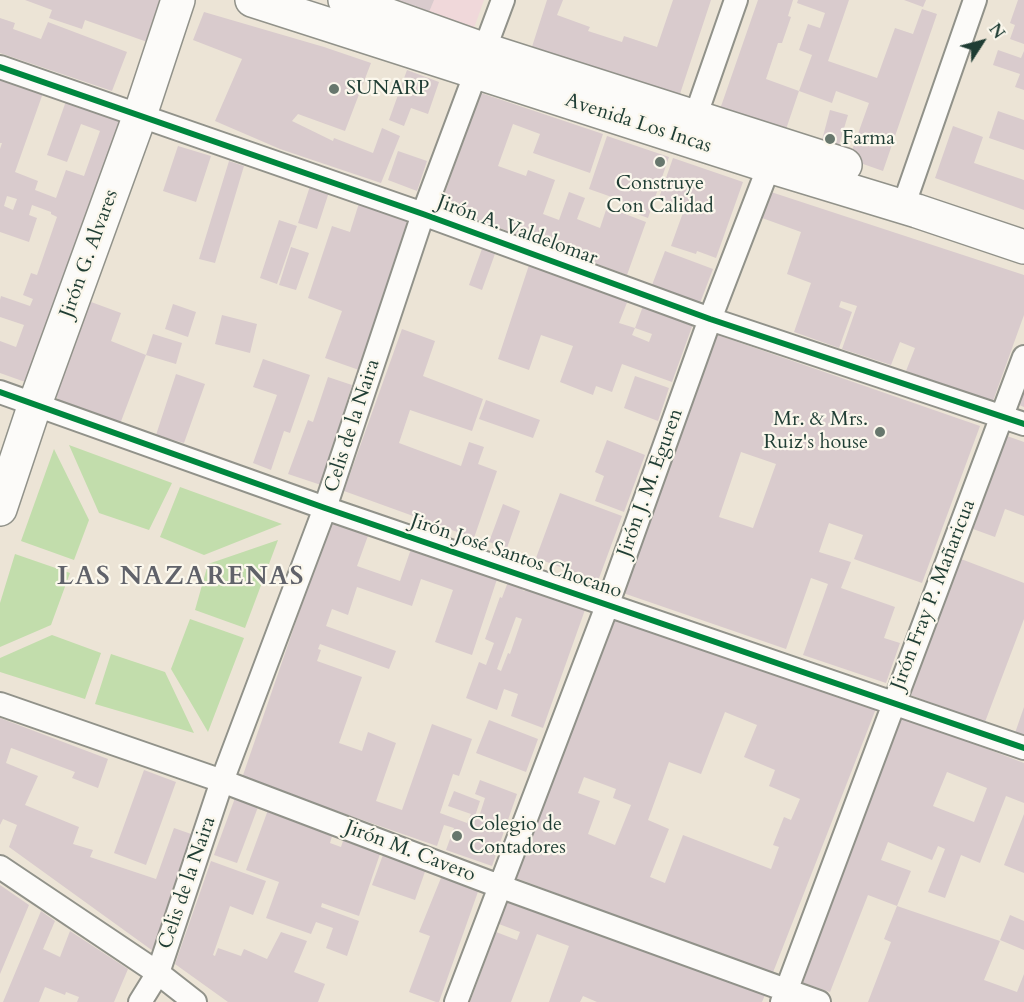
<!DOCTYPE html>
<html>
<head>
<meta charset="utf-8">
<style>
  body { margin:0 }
  #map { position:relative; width:1024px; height:1002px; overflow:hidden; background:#ece4d6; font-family:Cardo,serif }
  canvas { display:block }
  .north { position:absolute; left:952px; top:12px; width:60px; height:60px; -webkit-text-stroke:4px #fbf7ec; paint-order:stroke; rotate:54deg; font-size:16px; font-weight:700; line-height:24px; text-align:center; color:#1f3d34 }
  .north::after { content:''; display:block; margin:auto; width:21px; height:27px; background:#1f3d34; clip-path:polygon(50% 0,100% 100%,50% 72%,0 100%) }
</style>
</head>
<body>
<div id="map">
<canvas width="1024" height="1002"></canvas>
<div class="north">N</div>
</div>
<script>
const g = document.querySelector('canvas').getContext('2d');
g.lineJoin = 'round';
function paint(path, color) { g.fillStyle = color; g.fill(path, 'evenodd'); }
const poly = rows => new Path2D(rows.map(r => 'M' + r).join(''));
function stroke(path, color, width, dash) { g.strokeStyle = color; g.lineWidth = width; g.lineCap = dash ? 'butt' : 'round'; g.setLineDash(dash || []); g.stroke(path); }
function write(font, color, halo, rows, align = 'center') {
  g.font = font + ' Cardo,serif'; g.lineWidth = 4.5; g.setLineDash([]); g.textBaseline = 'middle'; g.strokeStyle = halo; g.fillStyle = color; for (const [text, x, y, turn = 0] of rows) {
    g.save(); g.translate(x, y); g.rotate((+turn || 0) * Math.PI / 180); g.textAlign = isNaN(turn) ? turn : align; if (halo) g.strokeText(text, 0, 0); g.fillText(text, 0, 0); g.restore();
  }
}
paint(poly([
  [379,0,484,0,473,31]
]), '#f0d8da');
paint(poly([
  [69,445,172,483,149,530,99,513],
  [54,449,89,520,74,560,21,541],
  [180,487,282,524,204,555,160,537],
  [278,540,245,628,195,610,208,564],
  [15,554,70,573,51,625,0,647,0,603],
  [190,619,244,638,208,732,171,669],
  [52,635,101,653,85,699,0,672,0,658],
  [111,654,165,672,194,733,95,704]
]), '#c2ddac');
paint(poly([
  [25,0,168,0,153,44,85,20,82,29,49,18,52,10],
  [397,0,434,0,429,12],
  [547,0,563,0,557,15,590,27,588,31,622,42,624,36,657,47,673,0,711,0,678,100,530,53],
  [758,0,793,0,788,16,791,17,782,43,778,43,766,79,799,91,812,55,799,50,808,24,820,28,825,13,797,3,798,0,849,0,828,61,877,78,895,28,913,34,922,9,937,14,883,171,849,159,869,103,836,91,832,103,799,91,783,138,718,115],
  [904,0,926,0,923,7],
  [1018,0,1024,0,1024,44,1010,39,1015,25,1010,23],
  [204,12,324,47,371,63,345,131,298,114,292,121,333,141,334,138,373,153,382,128,400,136,381,183,280,149,215,121,242,59,193,40],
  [0,18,15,23,13,29,41,39,48,22,127,52,112,91,0,53],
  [998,50,1021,58,1024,51,1024,90,1015,87,1020,74,993,65],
  [407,70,439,82,428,114,411,108,404,126,389,120],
  [0,78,43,93,15,172,38,181,35,190,56,198,66,170,84,176,100,131,81,124,67,162,47,155,66,101,120,121,28,383,0,373,0,341,16,347,24,325,0,317,0,300,1,296,30,306,33,299,23,295,31,273,37,275,57,217,51,214,51,212,32,205,29,215,37,218,29,242,0,232,0,149,2,143,0,143],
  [7,196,17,199,13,210,4,206],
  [481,93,603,134,590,173,533,153,540,134,513,124,498,166,526,176,528,170,555,180,543,214,559,220,569,192,585,198,577,219,600,228,607,207,646,222,627,275,440,206],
  [830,110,848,115,839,145,822,140],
  [998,111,1024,120,1024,150,989,138],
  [953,126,983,137,974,163,1024,180,1024,210,935,178],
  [607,136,669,157,648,218,621,208,623,201,589,189],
  [178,146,211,156,196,202,163,191],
  [398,151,427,161,417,191,388,180],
  [673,158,743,182,716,258,697,251,696,254,671,246,685,207,659,198],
  [229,161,244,166,215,263,199,259],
  [310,186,329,192,317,229,298,223],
  [771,192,1024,275,1024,315,993,401,906,371,915,348,900,342,891,365,842,349,857,306,841,301,839,307,852,312,839,348,794,332,811,283,787,274,801,232,762,218],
  [360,200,410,218,359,370,325,358,342,311,308,298,332,226,350,232],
  [279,220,297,226,277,284,260,278],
  [483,246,496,251,482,290,469,285],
  [291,247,309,253,296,290,279,285],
  [665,251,713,269,700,303,652,285],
  [529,265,628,300,619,323,635,328,632,335,649,342,652,334,635,328,643,306,693,324,672,382,622,364,612,392,596,386,593,395,560,382,573,346,541,335,529,370,498,359],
  [83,299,121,313,111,341,146,355,120,424,59,401,51,386],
  [173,304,196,312,188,337,165,329],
  [222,315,257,324,250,353,215,344],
  [402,329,435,341,423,376,483,399,472,431,410,410,399,443,461,466,469,442,484,447,478,464,497,471,474,538,344,491],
  [712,333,980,426,922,583,854,559,863,535,829,523,819,552,851,562,841,588,895,607,884,638,900,643,886,683,803,655,828,584,811,578,786,649,623,593],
  [741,452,776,464,753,528,719,517],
  [153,334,182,343,176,364,146,355],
  [263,359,310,375,290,433,284,431,271,470,253,463,277,395,253,387],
  [176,374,205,384,184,443,156,435],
  [635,376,669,388,658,421,624,408],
  [328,377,352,385,321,485,288,474,308,420,313,422],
  [1024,387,1024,407,1017,404],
  [486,400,540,420,533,438,479,419],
  [1007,436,1024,442,1024,516,1005,509,995,537,973,529],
  [607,440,645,455,624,512,595,501,604,476,595,472],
  [560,493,622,516,598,581,536,558],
  [503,504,520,511,507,548,489,542],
  [331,520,369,533,357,566,400,581,412,546,498,576,472,655,435,642,453,590,421,579,412,606,357,587,348,615,332,609,326,626,396,651,389,669,320,644,318,649,321,650,317,661,362,677,339,743,362,751,368,732,396,743,376,801,402,810,432,724,472,739,459,776,453,774,440,813,467,823,471,814,448,806,454,791,480,801,475,816,479,817,485,798,475,794,480,780,517,794,492,866,446,850,454,828,444,825,437,846,242,778],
  [961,559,1024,583,1024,619,985,722,910,695],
  [509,579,524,585,522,590,525,591,527,585,586,607,543,728,511,716,518,694,504,689,497,710,466,698,479,662,486,665,494,643,485,639,500,597,502,598],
  [516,617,522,619,510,654,508,653,501,671,497,669],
  [614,619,877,706,772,975,516,878],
  [725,712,757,725,744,757,775,770,769,786,800,799,791,820,784,817,773,845,779,847,771,869,683,835,665,883,650,877,669,829,648,820,669,762,701,774],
  [584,777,616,789,613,798,631,805,615,845,588,834,600,801,578,793],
  [1024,707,1024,736,1015,733],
  [901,716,1024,763,1024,803,1006,796,980,863,961,855,945,898,928,892,945,849,938,846,932,860,888,842,881,860,911,871,897,906,868,895,830,992,798,981],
  [947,772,987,788,974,822,933,806],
  [0,718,108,759,98,788,72,778,75,772,14,749,11,748,6,763,38,776,25,805,79,827,73,844,93,850,90,857,156,879,174,828,194,835,153,951,9,847,17,825,3,819,0,825],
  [489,720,538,739,526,772,476,753],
  [144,770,176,782,146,865,114,853],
  [235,798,258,807,237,863,214,855],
  [268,810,333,833,330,843,341,847,344,838,381,851,359,916,322,903,321,907,359,921,347,956,326,948,333,928,316,922,311,934,266,918,279,882,246,870],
  [1024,814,1024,873,1004,865],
  [384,852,427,866,415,900,372,885],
  [211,861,266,881,253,915,230,906,213,955,215,956,218,948,241,956,244,949,267,959,281,932,307,941,294,972,325,984,318,1002,228,1002,175,964],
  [443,873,480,886,439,1002,436,1002,409,992,430,936,419,932],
  [0,885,29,905,0,974],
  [509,896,765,995,762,1002,597,1002,583,996,580,1002,549,1002,569,946,537,934,511,1002,470,1002,496,932,517,940,520,932,499,924],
  [897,906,1000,941,984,980,1017,992,1024,974,1024,1002,868,1002,891,942,884,939],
  [41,911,55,921,43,949,60,957,70,931,128,969,114,1002,77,1002,79,997,66,992,65,995,45,987,39,1002,3,1002],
  [1010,915,1024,921,1024,950,1000,940]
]), '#d9cbcd');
const street = poly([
  [0,67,423,214,710,319,1024,424],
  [691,129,736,0],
  [903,207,975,0],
  [0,392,325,508,1024,748],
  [0,704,222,781,499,886,819,1002],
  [0,867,158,973,195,1002],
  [140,1002,158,973,222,781,325,508,423,214,503,0],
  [456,1002,607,606,710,319,769,166],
  [782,1002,1024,357]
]);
const secondary = poly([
  [252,0,769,166,917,211,1024,247],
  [345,0,485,50,845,165],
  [0,509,35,404,140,115,178,0]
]);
stroke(street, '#91928a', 26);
stroke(secondary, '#91928a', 36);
stroke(street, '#fcfbf9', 22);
stroke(secondary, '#fcfbf9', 33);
stroke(poly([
  [0,67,423,214,710,319,1024,424],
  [0,392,325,508,1024,748]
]), '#00873e', 6);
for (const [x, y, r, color] of [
  [334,89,6,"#67776d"],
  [830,139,6,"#67776d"],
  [660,162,6,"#67776d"],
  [880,432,6,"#67776d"],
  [457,836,6,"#67776d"]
]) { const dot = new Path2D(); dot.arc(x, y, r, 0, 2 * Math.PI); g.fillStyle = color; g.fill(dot); stroke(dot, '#fbf7ec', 2); }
write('20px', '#1f3d34', '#fbf7ec', [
  ["SUNARP",346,89],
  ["Farma",842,139],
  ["Construye",660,184,"center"],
  ["Con Calidad",660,207,"center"],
  ["Mr. & Mrs.",868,420,"right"],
  ["Ruiz's house",868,443,"right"],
  ["Colegio de",469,825],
  ["Contadores",469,848]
], 'left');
write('20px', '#1f3d34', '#fbf7ec', [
  ["Avenida Los Incas",638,124,18],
  ["Jirón A. Valdelomar",517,231,20],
  ["Jirón G. Alvares",90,254,-70],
  ["Celis de la Naira",353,426,-72],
  ["Jirón J. M. Eguren",651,483,-70],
  ["Jirón José Santos Chocano",516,557,19],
  ["Jirón Fray P. Mañaricua",934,595,-69],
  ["Jirón M. Cavero",410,852,21],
  ["Celis de la Naira",188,883,-71]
]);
g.letterSpacing = '1.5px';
write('bold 26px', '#60626a', '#fbf7ec', [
  ["LAS NAZARENAS",181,578]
]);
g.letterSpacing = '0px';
</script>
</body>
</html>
